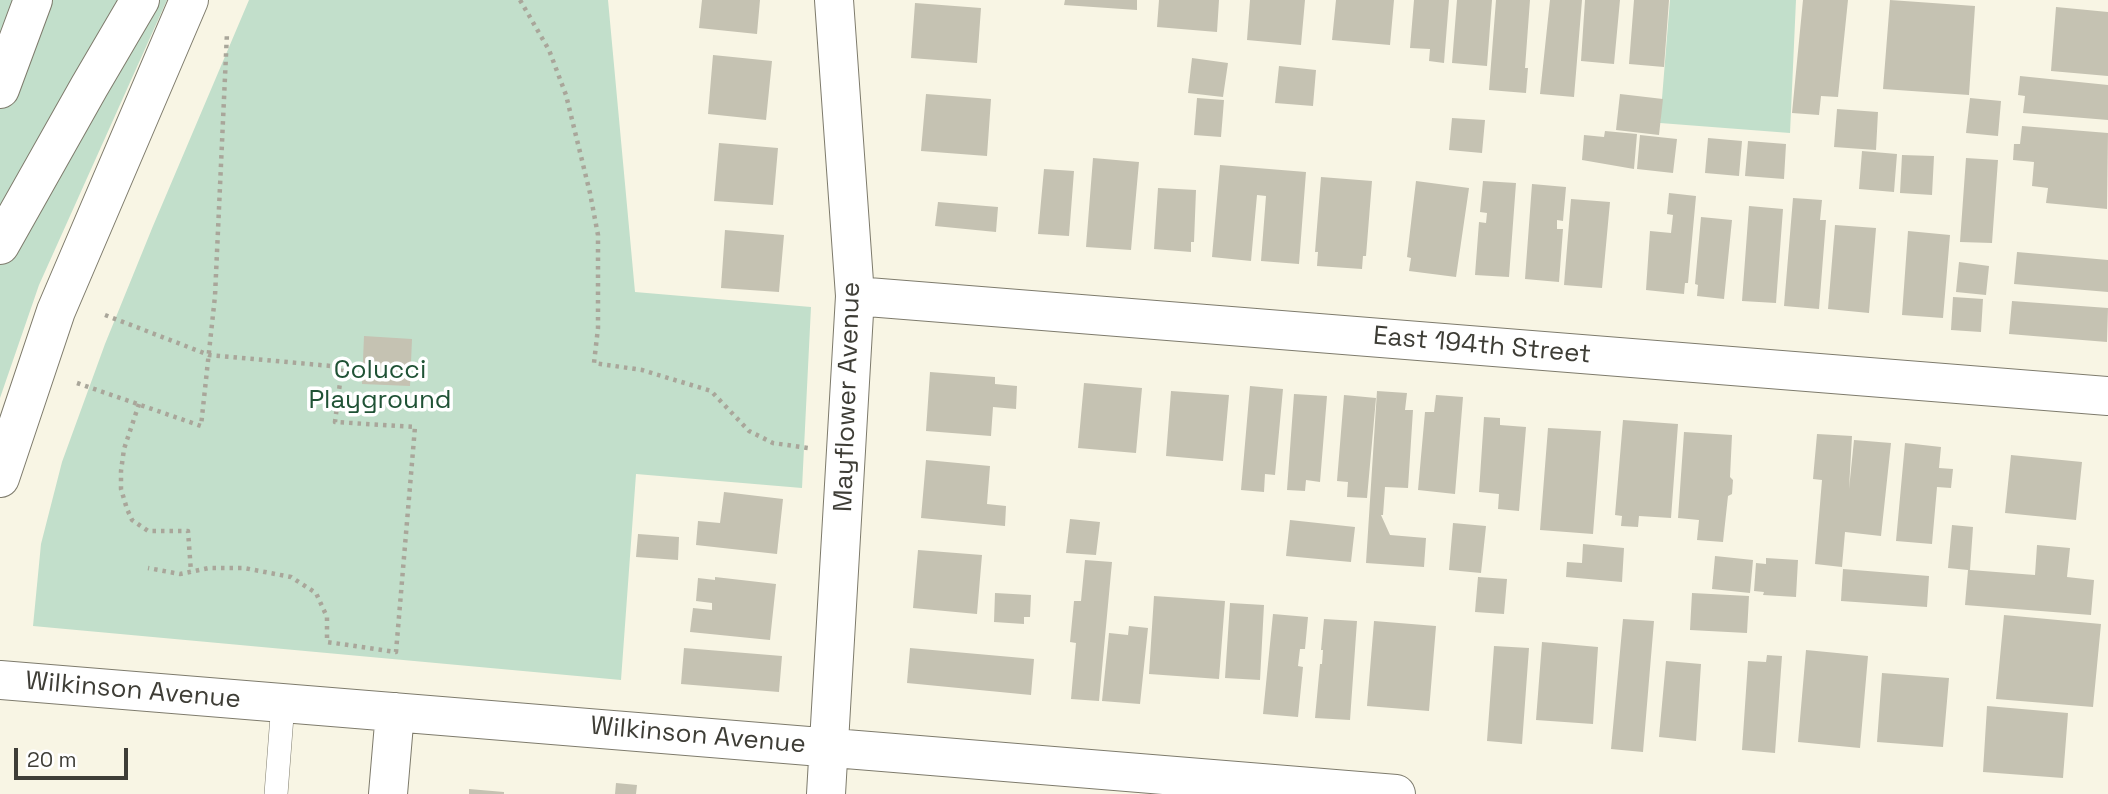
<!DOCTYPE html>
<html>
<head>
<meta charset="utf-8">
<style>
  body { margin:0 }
  #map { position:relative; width:2108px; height:794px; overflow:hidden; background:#f8f5e4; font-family:"Space Grotesk",sans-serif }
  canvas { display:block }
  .scale { position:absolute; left:14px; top:748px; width:114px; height:32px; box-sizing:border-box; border:4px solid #3e3d36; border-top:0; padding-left:9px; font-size:21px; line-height:24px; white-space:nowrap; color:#3e3d36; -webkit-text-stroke:5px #fff; paint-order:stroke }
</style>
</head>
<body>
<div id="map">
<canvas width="2108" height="794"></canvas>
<div class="scale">20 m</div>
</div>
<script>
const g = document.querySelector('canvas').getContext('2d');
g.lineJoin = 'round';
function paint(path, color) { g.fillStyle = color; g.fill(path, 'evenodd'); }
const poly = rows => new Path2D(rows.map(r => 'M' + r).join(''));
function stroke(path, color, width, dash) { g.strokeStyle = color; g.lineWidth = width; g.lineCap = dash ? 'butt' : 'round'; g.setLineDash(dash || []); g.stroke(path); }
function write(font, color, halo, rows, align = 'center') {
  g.font = font + ' "Space Grotesk",sans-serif'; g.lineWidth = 7; g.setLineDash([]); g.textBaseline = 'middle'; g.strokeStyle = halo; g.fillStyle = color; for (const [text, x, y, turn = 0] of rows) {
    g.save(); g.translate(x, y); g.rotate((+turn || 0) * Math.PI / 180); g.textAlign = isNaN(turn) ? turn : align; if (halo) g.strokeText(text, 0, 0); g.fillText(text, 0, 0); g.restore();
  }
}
paint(poly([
  [0,0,167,0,39,285,0,398],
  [249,0,608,0,635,292,811,307,802,488,636,474,621,680,33,626,41,544,62,462,105,344,153,226],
  [1670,0,1796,0,1790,133,1660,123]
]), '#c2dfcb');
paint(poly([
  [702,0,760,0,757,34,699,28],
  [1065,0,1137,0,1137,10,1064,5],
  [1159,0,1219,0,1217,32,1157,27],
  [1250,0,1305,0,1301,45,1247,40],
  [1336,0,1394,0,1390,45,1332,40],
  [1414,0,1449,0,1444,63,1429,61,1430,49,1410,48],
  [1457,0,1492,0,1487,66,1452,63],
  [1496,0,1530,0,1525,68,1528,68,1526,93,1489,90],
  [1550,0,1582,0,1574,97,1540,94],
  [1585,0,1620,0,1614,64,1581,61],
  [1634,0,1669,0,1664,67,1629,64],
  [1803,0,1848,0,1838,97,1821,96,1819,115,1792,113],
  [1890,0,1975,6,1969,95,1883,89],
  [915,3,981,8,977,63,911,58],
  [2056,7,2108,12,2108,76,2051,71],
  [713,55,772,61,766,120,708,114],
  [1192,58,1228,63,1223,97,1188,93],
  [1279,66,1316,70,1313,106,1275,103],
  [2020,76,2108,85,2108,120,2023,113,2025,96,2018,95],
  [926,94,991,99,987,156,921,151],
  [1620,94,1663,99,1659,135,1616,130],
  [1197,98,1224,100,1221,137,1194,135],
  [1970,98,2001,101,1998,136,1966,133],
  [1837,109,1878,112,1876,150,1834,147],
  [1452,118,1485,120,1482,153,1449,150],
  [2022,126,2108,133,2107,209,2046,203,2048,188,2032,186,2034,162,2013,160,2014,144,2020,144],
  [1605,131,1637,134,1634,169,1582,160,1584,135,1604,137],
  [1640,135,1677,139,1673,173,1637,169],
  [1708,138,1742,141,1739,176,1705,173],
  [1748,141,1786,144,1784,179,1745,176],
  [719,143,778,148,773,205,714,201],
  [1862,151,1897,154,1894,192,1859,189],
  [1902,155,1934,156,1932,195,1900,193],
  [1093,158,1139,162,1131,250,1086,247],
  [1966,158,1998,160,1992,243,1960,242],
  [1220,165,1306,172,1299,264,1261,261,1266,196,1257,195,1251,261,1212,257],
  [1044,169,1074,171,1069,236,1038,234],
  [1321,177,1372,181,1366,256,1363,256,1362,269,1317,266,1318,252,1315,252],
  [1416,181,1469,188,1456,277,1409,271,1411,258,1407,257],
  [1483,181,1516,183,1509,277,1475,275,1479,222,1486,223,1487,213,1480,212],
  [1532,184,1566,187,1563,221,1557,220,1557,229,1563,229,1559,282,1525,279],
  [1158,188,1196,190,1194,242,1191,242,1191,252,1154,249],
  [1669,193,1696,196,1688,283,1685,283,1684,294,1646,290,1650,231,1671,233,1673,215,1667,214],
  [1793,198,1822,200,1820,220,1826,220,1819,309,1784,306],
  [1571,199,1610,202,1602,288,1564,285],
  [938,202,998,207,996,232,935,226],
  [1749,206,1783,209,1776,303,1742,301],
  [1701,217,1732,220,1724,299,1697,296,1698,285,1695,284],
  [1835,225,1876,228,1869,313,1828,309],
  [725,230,784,235,779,292,721,288],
  [1908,231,1950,235,1943,318,1902,315],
  [2017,252,2108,260,2108,292,2014,284],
  [1959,262,1989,266,1986,295,1956,292],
  [1953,297,1983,299,1981,332,1951,330],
  [2012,301,2108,308,2107,342,2009,334],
  [364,336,412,339,410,386,362,384],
  [930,372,995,377,995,384,1017,386,1016,409,993,407,991,436,926,431],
  [1084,383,1142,388,1136,453,1078,448],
  [1250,386,1283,389,1275,475,1265,474,1264,492,1241,490],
  [1171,391,1229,395,1223,461,1166,456],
  [1377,391,1407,393,1405,410,1413,410,1408,488,1385,487,1383,515,1381,515,1390,535,1426,538,1424,567,1366,563],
  [1294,394,1327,396,1320,482,1306,480,1305,491,1287,490],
  [1344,395,1376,398,1367,498,1347,497,1348,482,1337,481],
  [1436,395,1463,397,1455,494,1418,490,1425,412,1434,412],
  [1484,417,1500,418,1500,425,1526,427,1519,511,1498,509,1499,494,1479,492],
  [1623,420,1678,424,1671,518,1639,516,1638,527,1621,526,1622,516,1615,515],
  [1548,428,1601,431,1593,534,1540,530],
  [1684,432,1732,435,1730,477,1733,480,1732,494,1728,496,1723,542,1697,540,1699,520,1678,518],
  [1817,434,1852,436,1849,489,1854,440,1891,443,1881,536,1845,532,1842,567,1815,564,1822,480,1813,479],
  [1905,443,1941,447,1939,468,1953,469,1951,488,1937,487,1932,544,1896,541],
  [2011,455,2082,462,2076,520,2005,513],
  [926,460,990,466,987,504,1006,506,1005,526,921,518],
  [724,492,783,499,777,554,696,545,698,521,720,523],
  [1070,519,1100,522,1096,555,1066,553],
  [1290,520,1355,527,1351,562,1286,556],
  [1453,523,1486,526,1481,573,1449,570],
  [1952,525,1973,527,1970,570,2035,575,2037,545,2070,548,2067,577,2094,580,2091,615,1965,605,1968,570,1948,568],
  [638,534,679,537,678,560,636,557],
  [1583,544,1624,548,1622,582,1566,577,1567,562,1582,563],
  [918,550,982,555,977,614,913,608],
  [1715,556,1753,560,1750,593,1712,589],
  [1766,558,1798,560,1796,597,1763,595,1764,592,1754,591,1756,563,1766,564],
  [1085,560,1112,562,1099,701,1071,699,1076,643,1070,642,1074,601,1081,601],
  [1843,569,1929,576,1927,607,1841,601],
  [715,577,776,584,770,640,690,632,693,608,712,610,712,603,696,601,698,578,715,580],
  [1478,577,1507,579,1504,614,1475,612],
  [995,593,1031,595,1030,617,1024,617,1024,624,994,622],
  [1692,593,1749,596,1747,633,1690,630],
  [1154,596,1225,601,1219,679,1149,674],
  [1230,603,1264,605,1260,680,1225,678],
  [1273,614,1308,617,1305,649,1300,649,1298,666,1303,667,1298,717,1263,714],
  [2004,615,2101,624,2093,707,1996,699],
  [1324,619,1357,621,1350,720,1315,718,1320,664,1322,664,1323,650,1321,650],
  [1623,619,1654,621,1643,752,1611,749],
  [1374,621,1436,626,1429,711,1367,706],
  [1129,626,1148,628,1140,704,1102,701,1109,633,1128,635],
  [1542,642,1598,647,1593,724,1536,720],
  [1494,646,1529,648,1522,744,1487,741],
  [684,648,782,656,779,692,681,684],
  [910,648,1034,659,1031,695,907,683],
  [1806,650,1868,656,1860,748,1798,742],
  [1767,655,1782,656,1775,753,1742,750,1748,661,1766,662],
  [1666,661,1701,664,1696,741,1659,737],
  [1882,673,1949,678,1943,747,1877,742],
  [1987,706,2068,713,2063,778,1983,772],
  [616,783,637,785,636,794,615,794],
  [469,789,504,792,504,794,469,794]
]), '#c5c2b2');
const service = poly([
  [276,794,283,703]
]);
const minor = poly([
  [855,296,2108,396],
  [0,478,56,311,189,0],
  [0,680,1396,794],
  [388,794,395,712],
  [826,794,855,296,834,0]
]);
const motorway = poly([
  [0,89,33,0],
  [0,245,89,87,140,0]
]);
stroke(service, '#7e7b6c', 24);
stroke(minor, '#7e7b6c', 40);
stroke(motorway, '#7e7b6c', 40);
stroke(poly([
  [520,0,549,50,566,95,590,193,598,235,598,328,594,363,642,370,711,391,749,431,773,443,808,448],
  [105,315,209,355,342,367,335,422,415,427,396,652,327,642,327,617,316,593,291,577,244,568,209,568,180,574,148,568],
  [77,383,201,426,215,296,227,33],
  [139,404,124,449,121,471,121,489,127,509,132,520,148,531,188,531,191,572]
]), '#a9a69a', 4.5, [3.5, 5]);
stroke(service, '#fff', 23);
stroke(minor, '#fff', 38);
stroke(motorway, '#fff', 38);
write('26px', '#3e3d36', '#fff', [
  ["East 194th Street",1482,346,5],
  ["Mayflower Avenue",848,397,-88],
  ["Wilkinson Avenue",133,691,5],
  ["Wilkinson Avenue",698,736,5]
]);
write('26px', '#1f5235', '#fff', [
  ["Colucci",380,371],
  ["Playground",380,401]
]);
</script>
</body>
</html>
